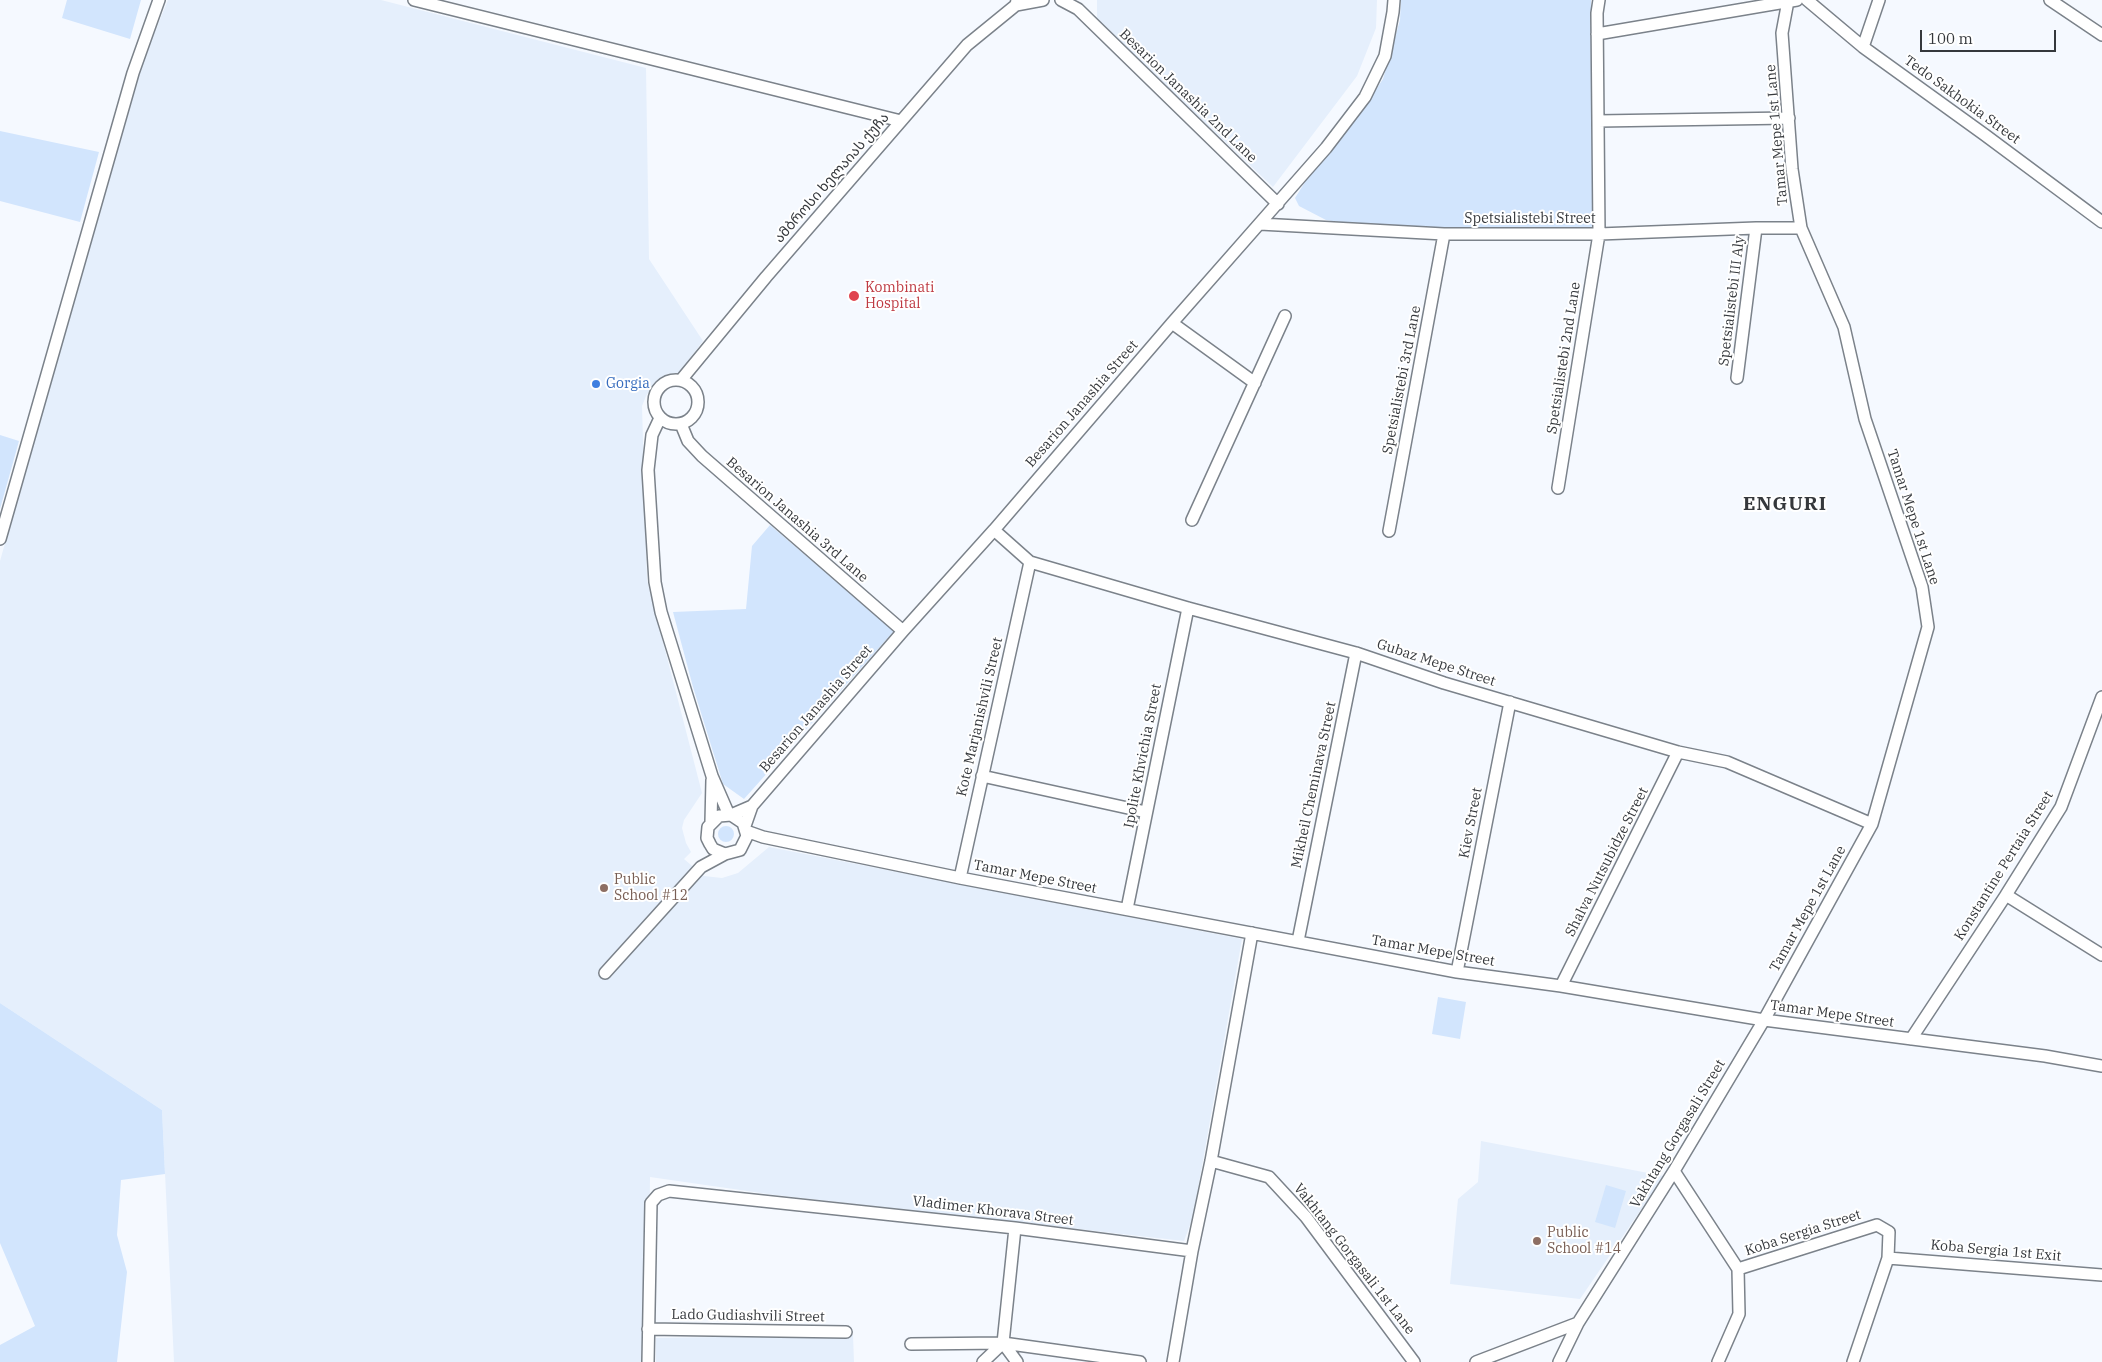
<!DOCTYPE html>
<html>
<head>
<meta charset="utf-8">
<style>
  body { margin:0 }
  #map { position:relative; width:2102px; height:1362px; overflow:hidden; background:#f5f9ff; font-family:"IBM Plex Serif",serif }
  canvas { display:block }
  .scale { position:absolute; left:1920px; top:30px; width:136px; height:22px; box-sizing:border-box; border:2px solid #35383c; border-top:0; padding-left:6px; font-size:15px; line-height:18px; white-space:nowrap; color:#35383c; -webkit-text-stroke:4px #fff; paint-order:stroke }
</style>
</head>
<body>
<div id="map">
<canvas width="2102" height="1362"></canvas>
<div class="scale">100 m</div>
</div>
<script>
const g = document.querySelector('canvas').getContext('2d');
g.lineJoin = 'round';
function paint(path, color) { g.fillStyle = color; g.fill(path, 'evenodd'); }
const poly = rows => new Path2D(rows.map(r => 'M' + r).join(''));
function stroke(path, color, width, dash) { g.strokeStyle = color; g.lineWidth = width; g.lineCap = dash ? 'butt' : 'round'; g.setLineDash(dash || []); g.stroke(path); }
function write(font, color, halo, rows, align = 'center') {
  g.font = font + ' "IBM Plex Serif","Noto Sans Georgian",serif'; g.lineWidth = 4; g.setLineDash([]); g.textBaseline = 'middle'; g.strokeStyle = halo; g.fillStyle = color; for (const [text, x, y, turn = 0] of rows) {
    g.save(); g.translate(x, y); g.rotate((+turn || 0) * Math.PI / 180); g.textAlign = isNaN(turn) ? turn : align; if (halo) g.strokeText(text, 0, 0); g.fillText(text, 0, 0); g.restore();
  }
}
paint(poly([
  [168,0,381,0,646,68,649,259,703,341,679,373,667,374,656,381,646,396,642,406,647,580,702,793,684,820,682,828,686,843,691,852,684,859,704,876,722,878,738,873,769,847,1242,939,1193,1217,1184,1241,775,1195,650,1177,648,1362,174,1362,162,1110,0,1003,0,561,137,74],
  [1097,0,1377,0,1376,28,1357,76,1273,187,1097,21],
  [1481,1141,1664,1176,1580,1299,1450,1284,1458,1199,1478,1182],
  [853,1335,854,1362,656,1362,656,1338]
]), '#e5effc');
paint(poly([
  [67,0,141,0,130,39,62,18],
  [1401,0,1591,0,1593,224,1590,229,1366,227,1326,220,1299,206,1295,198,1307,179,1354,122,1383,79,1400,20],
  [0,131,99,152,80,222,0,201],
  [0,435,19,441,0,509],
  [770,525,894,631,744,799,723,784,693,687,673,612,746,609,752,546],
  '718 834a8 8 0 1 1 16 0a8 8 0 1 1-16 0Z',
  [1438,997,1466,1002,1460,1039,1432,1034],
  [0,1003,162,1110,165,1174,121,1180,117,1235,127,1272,117,1362,0,1362,0,1345,35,1326,0,1243],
  [1606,1185,1626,1191,1615,1228,1595,1222]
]), '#d2e5fd');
const minor = poly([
  [414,0,901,121],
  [1061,0,1078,9,1278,204],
  [1807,0,1863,47,1985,135,2102,222],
  [2050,0,2102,35],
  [1016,5,1043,0],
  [1597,34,1797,0],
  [1863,47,1879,0],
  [1598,121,1789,118],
  [1260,224,1444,234,1599,234,1756,228,1801,228],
  [1172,323,1255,383],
  [1737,378,1756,228],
  '654 402a22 22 0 1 1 44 0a22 22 0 1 1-44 0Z',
  [681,380,766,277,967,45,1016,5,1017,0],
  [660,418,652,435,648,470,655,582,661,612,712,776,729,815],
  [681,424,688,441,702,456,903,631],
  [1558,488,1599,234,1597,13,1599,0],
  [1192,520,1285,316],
  [994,530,1030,562,1188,608,1356,653,1444,683,1678,752,1727,762,1872,824],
  [1389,531,1444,234],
  [0,539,133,73,159,0],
  [982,776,1146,812],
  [731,815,743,823,747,836,740,850,725,854,713,849,710,844,707,838,708,827,719,816,731,815,752,806],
  [711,822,712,780],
  [745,826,752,806,903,631,994,530,1172,323,1326,148,1365,97,1385,56,1393,12,1394,0],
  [746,831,763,837,960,878,1457,972,1561,986,1764,1020,2045,1056,2102,1066],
  [960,878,1030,562],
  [2006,895,2102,955],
  [1127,909,1188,608],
  [1298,941,1356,653],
  [1457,972,1510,702],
  [605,973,701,867,725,854],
  [1561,986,1678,752],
  [1911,1039,2006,895,2061,807,2102,697],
  [1211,1161,1269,1177,1306,1217,1414,1362],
  [1674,1171,1738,1269,1739,1314,1718,1362],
  [1888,1258,2102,1275],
  [1738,1269,1877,1225,1889,1232,1888,1258,1853,1362],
  [648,1329,846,1332],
  [1003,1343,1015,1228],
  [1003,1343,1017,1362],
  [911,1344,1003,1343,1140,1362],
  [648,1362,651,1203,658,1195,669,1191,1015,1228,1192,1251,1211,1161,1252,933],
  [983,1362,1003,1343],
  [1173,1362,1192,1251],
  [1476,1362,1578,1323,1674,1171,1764,1020,1872,824,1928,627,1922,587,1865,419,1844,327,1801,228,1792,169,1782,33,1788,1],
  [1559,1362,1578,1323]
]);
stroke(minor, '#7b828a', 14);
stroke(minor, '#fff', 11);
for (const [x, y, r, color] of [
  [854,296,6,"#e0444e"],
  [596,384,5,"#3f7fe0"],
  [604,888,5,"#8d6e63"],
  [1537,1241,5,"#8d6e63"]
]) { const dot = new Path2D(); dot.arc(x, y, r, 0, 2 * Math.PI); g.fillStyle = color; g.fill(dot); stroke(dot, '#fff', 2); }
write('14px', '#35383c', '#fff', [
  ["Besarion Janashia 2nd Lane",1188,96,44],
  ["Tedo Sakhokia Street",1962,100,36],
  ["Tamar Mepe 1st Lane",1777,135,-95],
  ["ამბროსი ხელაიას ქუჩა",832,178,-49],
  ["Spetsialistebi Street",1530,219],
  ["Spetsialistebi III Aly",1732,301,-83],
  ["Spetsialistebi 2nd Lane",1564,358,-81],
  ["Spetsialistebi 3rd Lane",1402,380,-79],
  ["Besarion Janashia Street",1082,404,-49],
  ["Tamar Mepe 1st Lane",1913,517,72],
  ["Besarion Janashia 3rd Lane",797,520,41],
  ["Gubaz Mepe Street",1436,663,18],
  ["Besarion Janashia Street",816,709,-49],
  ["Kote Marjanishvili Street",980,717,-77],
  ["Ipolite Khvichia Street",1143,756,-79],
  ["Mikheil Cheminava Street",1314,785,-78],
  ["Kiev Street",1471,823,-79],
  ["Shalva Nutsubidze Street",1607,862,-63],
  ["Konstantine Pertaia Street",2004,866,-58],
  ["Tamar Mepe Street",1035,877,11],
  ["Tamar Mepe 1st Lane",1808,909,-61],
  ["Tamar Mepe Street",1433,951,10],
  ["Tamar Mepe Street",1832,1014,8],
  ["Vakhtang Gorgasali Street",1678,1134,-59],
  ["Vladimer Khorava Street",993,1211,7],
  ["Koba Sergia Street",1803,1233,-18],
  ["Koba Sergia 1st Exit",1996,1251,5],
  ["Vakhtang Gorgasali 1st Lane",1354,1259,52],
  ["Lado Gudiashvili Street",748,1316,1]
]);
write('14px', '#be3a42', '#fff', [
  ["Kombinati",865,288],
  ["Hospital",865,304]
], 'left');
write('14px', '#366cbe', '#fff', [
  ["Gorgia",606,384]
], 'left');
write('14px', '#785e54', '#fff', [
  ["Public",614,880],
  ["School #12",614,896],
  ["Public",1547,1233],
  ["School #14",1547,1249]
], 'left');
g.letterSpacing = '1px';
write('bold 19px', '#35383c', '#fff', [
  ["ENGURI",1785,505]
]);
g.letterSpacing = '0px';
</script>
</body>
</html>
